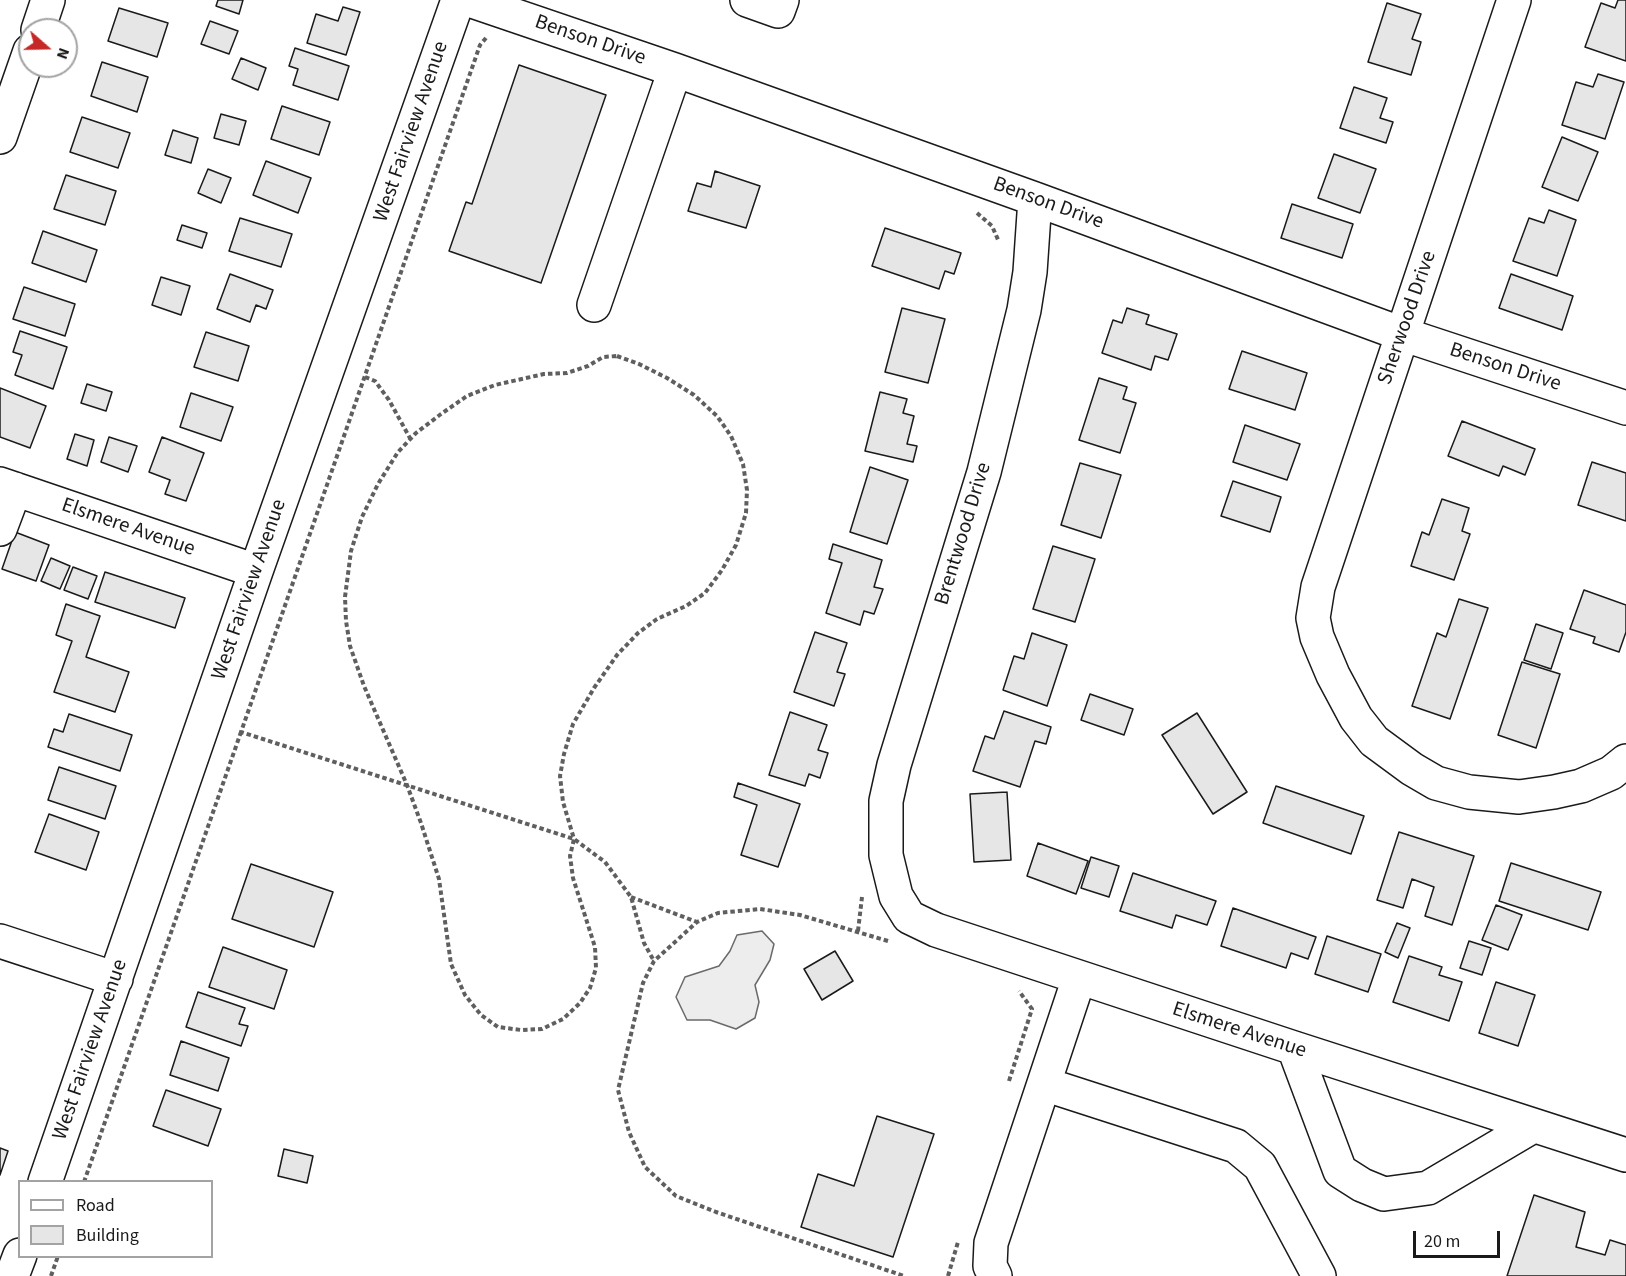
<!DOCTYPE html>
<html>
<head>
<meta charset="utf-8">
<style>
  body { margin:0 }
  #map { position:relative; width:1626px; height:1276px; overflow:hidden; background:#fff; font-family:"Source Sans 3",sans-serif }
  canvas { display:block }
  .legend { position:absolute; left:18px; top:1180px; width:195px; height:78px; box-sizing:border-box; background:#fff; border:2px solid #a3a3a3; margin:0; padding:8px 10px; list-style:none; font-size:18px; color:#1a1a1a }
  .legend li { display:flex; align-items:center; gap:12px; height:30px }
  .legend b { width:30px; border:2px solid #a3a3a3 }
  .north { position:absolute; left:18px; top:18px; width:60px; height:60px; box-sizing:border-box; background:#fff; border:2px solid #a3a3a3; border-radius:50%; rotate:110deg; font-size:16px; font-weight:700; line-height:24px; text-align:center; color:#1a1a1a }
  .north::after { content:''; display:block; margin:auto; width:21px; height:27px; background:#c62828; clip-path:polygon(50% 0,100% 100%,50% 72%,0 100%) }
  .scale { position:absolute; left:1413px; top:1231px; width:87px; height:27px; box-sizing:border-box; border:3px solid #1a1a1a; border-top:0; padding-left:8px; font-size:18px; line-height:21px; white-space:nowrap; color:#1a1a1a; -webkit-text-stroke:4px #fff; paint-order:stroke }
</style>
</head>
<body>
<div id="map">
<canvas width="1626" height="1276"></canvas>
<ul class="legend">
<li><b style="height:8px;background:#fff"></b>Road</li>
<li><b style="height:16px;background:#e6e6e6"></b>Building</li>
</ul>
<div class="north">N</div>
<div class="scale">20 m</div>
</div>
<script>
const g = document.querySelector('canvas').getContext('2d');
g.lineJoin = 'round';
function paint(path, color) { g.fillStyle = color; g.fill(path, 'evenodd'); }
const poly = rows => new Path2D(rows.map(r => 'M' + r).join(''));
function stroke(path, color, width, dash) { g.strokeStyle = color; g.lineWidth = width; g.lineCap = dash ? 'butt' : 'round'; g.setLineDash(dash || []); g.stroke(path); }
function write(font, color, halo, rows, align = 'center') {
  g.font = font + ' "Source Sans 3",sans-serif'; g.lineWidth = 4.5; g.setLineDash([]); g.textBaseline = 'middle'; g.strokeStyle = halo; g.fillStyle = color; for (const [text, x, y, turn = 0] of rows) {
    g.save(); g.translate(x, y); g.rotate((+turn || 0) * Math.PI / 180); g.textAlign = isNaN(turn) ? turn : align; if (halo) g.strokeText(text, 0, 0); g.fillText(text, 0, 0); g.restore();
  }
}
const built = poly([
  [762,931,774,944,770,960,755,985,759,1002,755,1018,736,1029,710,1020,687,1020,676,997,685,977,719,966,730,951,737,935,762,931]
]);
paint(built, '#ededed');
stroke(built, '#6a6a6a', 1.5);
const building = poly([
  [218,0,243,0,239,14,216,6,218,0],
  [1618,0,1626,0,1626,61,1585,47,1601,3,1615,8,1618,0],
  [1387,3,1421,14,1412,39,1421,42,1411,75,1368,62,1387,3],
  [343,7,360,12,346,55,307,43,316,14,338,21,343,7],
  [119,8,168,23,157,57,108,41,119,8],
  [210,21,238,31,229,54,201,44,210,21],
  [295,48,349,66,338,100,293,85,298,69,289,66,295,48],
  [241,58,266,68,258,90,232,79,241,58],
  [102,62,148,77,137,112,91,96,102,62],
  [519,65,606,95,541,283,449,251,466,202,472,204,519,65],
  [1598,74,1624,82,1605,139,1562,125,1576,82,1593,87,1598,74],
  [1354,87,1387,98,1380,118,1393,122,1386,143,1340,128,1354,87],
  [282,106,330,122,319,155,271,139,282,106],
  [221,114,246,121,239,145,214,138,221,114],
  [82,117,130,133,118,168,70,152,82,117],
  [173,130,198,138,191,163,165,155,173,130],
  [1562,137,1598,152,1578,201,1542,187,1562,137],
  [1334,154,1376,169,1360,213,1318,198,1334,154],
  [266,161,311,178,298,213,253,195,266,161],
  [208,169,231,178,221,203,198,193,208,169],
  [715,171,760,186,746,228,688,211,697,183,711,187,715,171],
  [66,175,116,191,105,225,54,209,66,175],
  [1292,204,1353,224,1342,258,1281,238,1292,204],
  [1549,210,1576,220,1557,276,1513,261,1529,218,1544,223,1549,210],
  [240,218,292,234,281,267,229,251,240,218],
  [182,225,207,233,202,248,177,240,182,225],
  [885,228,961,253,954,274,945,271,939,289,872,266,885,228],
  [43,231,97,250,86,282,32,263,43,231],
  [230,274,273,290,266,309,256,305,250,322,217,309,230,274],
  [1511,274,1573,296,1562,330,1499,308,1511,274],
  [161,277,190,286,181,315,152,305,161,277],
  [24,287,75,304,65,336,13,319,24,287],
  [902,308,945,319,928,383,885,372,902,308],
  [1127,308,1149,315,1146,324,1177,334,1168,360,1155,356,1151,370,1102,353,1113,320,1122,323,1127,308],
  [20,331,67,347,53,389,15,375,22,355,13,352,20,331],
  [206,332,249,346,238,381,194,367,206,332],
  [1242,351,1307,373,1295,410,1229,389,1242,351],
  [1099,378,1127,387,1123,399,1136,403,1120,453,1079,440,1099,378],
  [87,384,112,392,106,411,81,403,87,384],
  [0,388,46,406,30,448,0,437,0,388],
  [880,392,907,399,903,413,914,416,907,444,917,446,913,462,865,451,880,392],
  [191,393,233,407,221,441,180,427,191,393],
  [1462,421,1535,449,1525,475,1503,466,1499,476,1448,456,1462,421],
  [1245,425,1300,444,1287,480,1233,462,1245,425],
  [75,434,94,440,87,466,67,459,75,434],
  [109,437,137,446,128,472,101,462,109,437],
  [162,437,204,453,186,501,165,494,170,480,149,472,162,437],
  [1592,462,1626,473,1626,521,1578,505,1592,462],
  [1080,463,1121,475,1101,538,1061,525,1080,463],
  [870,467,908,480,887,544,850,532,870,467],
  [1233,481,1281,497,1270,532,1221,516,1233,481],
  [1442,499,1469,508,1462,531,1470,534,1454,580,1411,566,1422,532,1429,535,1442,499],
  [15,532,49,545,36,581,2,569,15,532],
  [833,544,882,560,874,587,883,589,874,614,864,611,860,625,826,613,842,563,829,559,833,544],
  [1053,546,1095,559,1075,622,1033,609,1053,546],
  [51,558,70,566,60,589,41,581,51,558],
  [73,567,97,576,88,599,64,590,73,567],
  [105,572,185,598,175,628,95,602,105,572],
  [1584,590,1626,605,1626,632,1619,652,1593,643,1595,637,1570,629,1584,590],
  [1459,599,1488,608,1450,719,1412,706,1437,633,1446,637,1459,599],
  [66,604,100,616,86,657,129,672,115,712,54,692,72,641,56,635,66,604],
  [1536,624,1563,633,1551,669,1524,660,1536,624],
  [815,632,847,643,837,672,845,674,834,706,794,692,815,632],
  [1032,633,1067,645,1047,706,1003,690,1014,656,1024,659,1032,633],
  [1522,662,1560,674,1536,748,1498,735,1522,662],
  [1090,694,1133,709,1124,735,1081,720,1090,694],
  [1004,711,1051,727,1046,744,1035,741,1020,787,973,771,985,736,994,739,1004,711],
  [790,712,827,725,818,750,828,753,820,778,809,774,805,786,769,775,790,712],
  [1197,713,1247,792,1213,814,1162,735,1197,713],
  [69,714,132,735,120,771,48,747,54,729,63,732,69,714],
  [59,767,116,786,105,819,48,800,59,767],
  [738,783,800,804,778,867,741,855,757,805,734,797,738,783],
  [1276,786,1364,816,1351,854,1263,823,1276,786],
  [1007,792,1011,860,974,862,970,794,1007,792],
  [49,814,99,832,86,870,35,852,49,814],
  [1399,832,1474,856,1452,925,1425,916,1434,887,1412,879,1403,908,1377,900,1399,832],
  [1038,843,1088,861,1076,894,1027,876,1038,843],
  [1091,857,1119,866,1109,897,1081,888,1091,857],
  [1511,863,1601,892,1588,930,1499,901,1511,863],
  [251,864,333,892,314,947,232,919,251,864],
  [1133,873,1216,901,1207,925,1176,915,1172,928,1120,911,1133,873],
  [1496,905,1522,915,1508,950,1482,940,1496,905],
  [1233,908,1316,937,1308,959,1291,953,1286,968,1221,946,1233,908],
  [1397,923,1410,928,1398,958,1385,952,1397,923],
  [1327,936,1381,954,1368,992,1315,974,1327,936],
  [1469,941,1491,948,1482,975,1460,968,1469,941],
  [223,947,287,970,274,1009,209,987,223,947],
  [835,951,853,981,822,1000,804,969,835,951],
  [1409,956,1442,967,1439,975,1462,982,1449,1021,1393,1002,1409,956],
  [1496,982,1535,995,1518,1046,1479,1033,1496,982],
  [198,992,245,1008,239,1024,248,1026,241,1046,186,1027,198,992],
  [181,1041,229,1058,218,1091,170,1075,181,1041],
  [166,1090,221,1109,208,1146,153,1126,166,1090],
  [877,1116,934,1134,893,1257,801,1227,818,1174,854,1186,877,1116],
  [0,1148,8,1151,0,1175,0,1148],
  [284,1149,313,1156,307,1183,278,1176,284,1149],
  [1534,1195,1585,1212,1576,1247,1605,1255,1610,1240,1626,1245,1626,1276,1507,1276,1534,1195]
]);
paint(building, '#e6e6e6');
stroke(building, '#1a1a1a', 1.5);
const minor = poly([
  [469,0,675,70,1035,199,1402,334,1626,408],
  [747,0,778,11,782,0],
  [1514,0,1318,587,1313,618,1317,637,1333,675,1356,718,1374,741,1412,769,1436,783,1469,792,1519,797,1554,792,1581,786,1611,773,1626,761],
  [38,30,48,0],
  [0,137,30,51],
  [1035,199,1030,272,1024,310,984,472,894,765,886,801,886,855,896,896,909,917,936,930,1294,1048,1626,1155],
  [594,305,675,70],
  [0,484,256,571],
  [0,529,15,489],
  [0,941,116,979],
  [1294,1048,1340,1171,1362,1185,1384,1194,1428,1188,1533,1126],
  [1044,1084,1236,1146,1260,1166,1319,1276],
  [45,1182,256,571,458,0],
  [12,1276,20,1255],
  [995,1276,990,1266,991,1243,1079,978]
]);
stroke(minor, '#1a1a1a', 36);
stroke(poly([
  [486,38,480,45,241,732,574,839,605,862,631,897,644,943,654,961],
  [977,213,992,226,999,242],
  [617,356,639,364,667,378,694,395,717,416,731,436,743,464,747,490,746,513,736,545,722,570,705,593,686,606,657,619,638,633,617,655,594,688,573,724,564,754,560,776,563,802,574,839,570,856,573,878,595,947,596,968,590,988,580,1003,563,1019,542,1029,521,1030,498,1027,481,1015,465,995,451,964,439,879,421,823,407,785,364,686,350,646,346,621,345,597,351,551,362,517,378,484,398,452,416,433,441,414,467,396,495,385,544,374,567,373,588,366,603,357,617,356],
  [365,377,375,381,389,400,411,440],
  [631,897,697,922],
  [858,931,862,897],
  [888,941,800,915,760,909,718,913,697,922,654,961,643,983,618,1090,629,1132,645,1167,676,1196,716,1212,904,1276],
  [1009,1081,1032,1009,1019,991],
  [84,1182,241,732],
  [51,1276,58,1256],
  [948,1276,958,1242]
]), '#5f5f5f', 4, [4.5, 3]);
stroke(minor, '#fff', 33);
write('21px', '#1a1a1a', '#fff', [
  ["Benson Drive",590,41,19],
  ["West Fairview Avenue",412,132,-71],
  ["Benson Drive",1048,204,20],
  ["Sherwood Drive",1408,318,-71],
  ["Benson Drive",1505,368,18],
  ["Elsmere Avenue",128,528,19],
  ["Brentwood Drive",964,534,-73],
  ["West Fairview Avenue",250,590,-71],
  ["Elsmere Avenue",1239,1031,18],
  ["West Fairview Avenue",91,1050,-71]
]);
</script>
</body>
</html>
